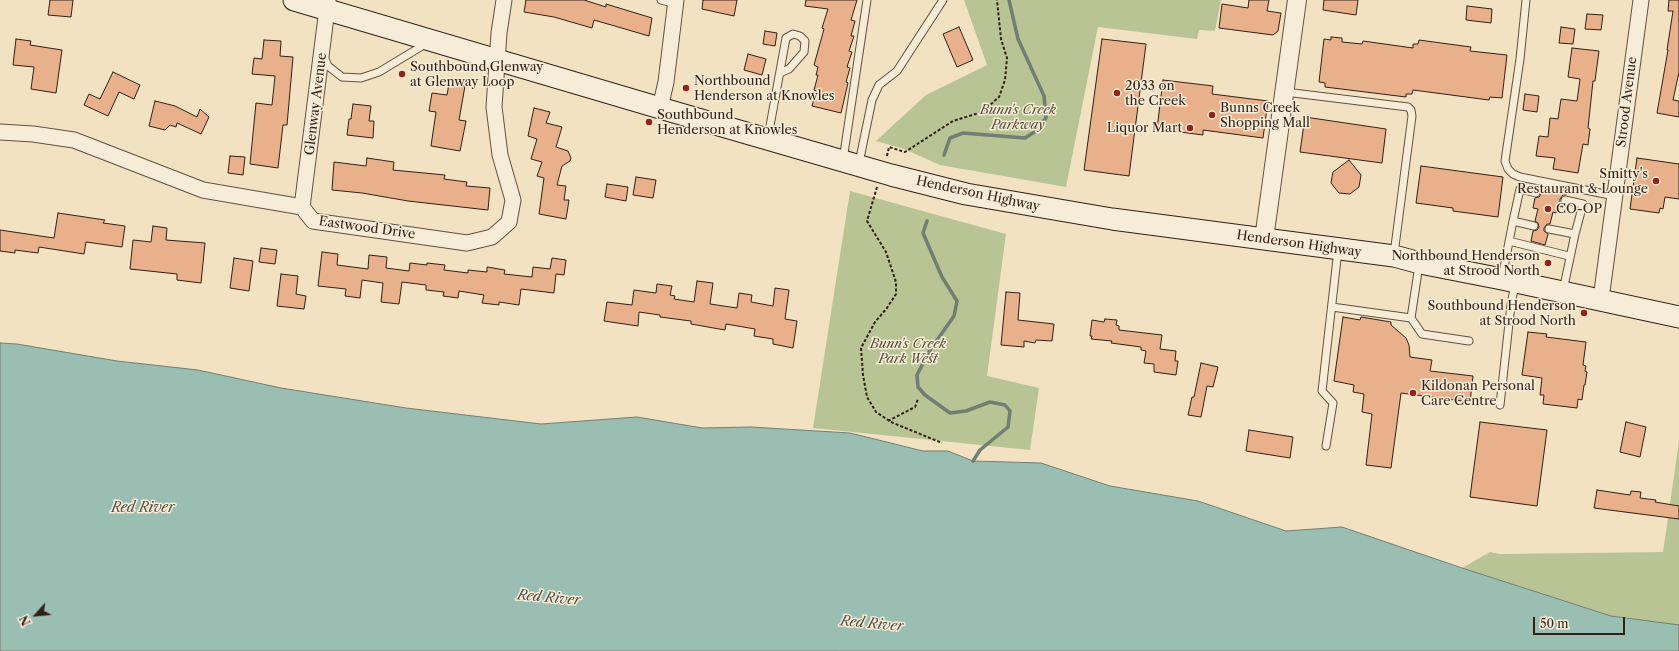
<!DOCTYPE html>
<html>
<head>
<meta charset="utf-8">
<style>
  body { margin:0 }
  #map { position:relative; width:1679px; height:651px; overflow:hidden; background:#f3e2c2; font-family:"Libre Caslon Text",serif }
  canvas { display:block }
  .north { position:absolute; left:16px; top:595px; width:40px; height:40px; -webkit-text-stroke:3px #f7ecd7; paint-order:stroke; rotate:243deg; font-size:11px; font-weight:700; line-height:16px; text-align:center; color:#321f16 }
  .north::after { content:''; display:block; margin:auto; width:14px; height:18px; background:#321f16; clip-path:polygon(50% 0,100% 100%,50% 72%,0 100%) }
  .scale { position:absolute; left:1533px; top:617px; width:92px; height:18px; box-sizing:border-box; border:2px solid #321f16; border-top:0; padding-left:5px; font-size:12px; line-height:14px; white-space:nowrap; color:#321f16; -webkit-text-stroke:3px #f7ecd7; paint-order:stroke }
</style>
</head>
<body>
<div id="map">
<canvas width="1679" height="651"></canvas>
<div class="north">N</div>
<div class="scale">50 m</div>
</div>
<script>
const g = document.querySelector('canvas').getContext('2d');
g.lineJoin = 'round';
function paint(path, color) { g.fillStyle = color; g.fill(path, 'evenodd'); }
const poly = rows => new Path2D(rows.map(r => 'M' + r).join(''));
function stroke(path, color, width, dash) { g.strokeStyle = color; g.lineWidth = width; g.lineCap = dash ? 'butt' : 'round'; g.setLineDash(dash || []); g.stroke(path); }
function write(font, color, halo, rows, align = 'center') {
  g.font = font + ' "Libre Caslon Text",serif'; g.lineWidth = 3; g.setLineDash([]); g.textBaseline = 'middle'; g.strokeStyle = halo; g.fillStyle = color; for (const [text, x, y, turn = 0] of rows) {
    g.save(); g.translate(x, y); g.rotate((+turn || 0) * Math.PI / 180); g.textAlign = isNaN(turn) ? turn : align; if (halo) g.strokeText(text, 0, 0); g.fillText(text, 0, 0); g.restore();
  }
}
paint(poly([
  [964,0,1221,0,1215,31,1199,30,1197,39,1098,27,1066,187,940,165,904,149,876,141,926,95,987,65],
  [850,191,1006,234,987,376,1039,388,1030,450,813,428],
  [1679,441,1679,625,1611,616,1462,568,1490,552,1500,554,1663,552]
]), '#b9c495');
const water = poly([
  [0,343,17,344,117,361,198,370,281,388,406,408,541,424,637,417,702,428,751,427,850,433,923,451,948,451,973,461,1041,463,1110,486,1198,501,1286,531,1342,527,1462,568,1611,616,1679,625,1679,651,0,651,0,343]
]);
paint(water, '#9bbeb2');
stroke(water, '#717e74', 1);
stroke(poly([
  [944,155,950,138,963,133,1025,138,1036,131,1046,118,1044,96,1018,39,1009,0],
  [927,221,923,233,942,277,957,301,954,316,930,350,917,375,918,387,925,395,950,413,966,411,990,402,1005,405,1010,411,1008,427,980,450,973,461]
]), '#717e74', 3.5);
const building = poly([
  [50,0,73,0,71,17,48,15,50,0],
  [526,0,584,0,606,7,606,4,652,18,649,36,594,20,592,28,554,17,524,12,526,0],
  [703,0,737,0,734,16,702,9,703,0],
  [806,0,857,0,851,20,855,21,851,36,854,36,849,51,852,52,847,67,850,68,846,82,848,83,841,113,812,106,816,91,814,90,818,75,816,75,818,67,814,65,824,29,822,28,828,9,805,6,806,0],
  [1249,0,1269,0,1267,11,1281,13,1278,31,1273,35,1219,28,1222,4,1248,8,1249,0],
  [1324,0,1358,0,1356,15,1323,10,1324,0],
  [1669,0,1679,0,1679,72,1673,100,1679,101,1679,117,1657,113,1668,50,1667,50,1673,11,1668,11,1669,0],
  [1467,6,1492,9,1491,23,1466,20,1467,6],
  [1587,14,1603,15,1601,30,1585,29,1587,14],
  [959,27,973,60,957,67,943,34,959,27],
  [1561,27,1575,29,1573,44,1559,43,1561,27],
  [765,31,777,33,775,46,763,44,765,31],
  [1331,37,1342,38,1342,42,1362,44,1363,41,1413,48,1413,44,1418,44,1419,40,1471,47,1470,51,1507,55,1502,98,1490,97,1489,100,1413,90,1412,94,1406,94,1406,97,1325,87,1325,83,1319,82,1324,39,1331,40,1331,37],
  [16,39,31,41,30,45,62,50,56,93,31,89,34,67,13,65,16,39],
  [1102,39,1146,44,1129,176,1084,170,1102,39],
  [264,40,281,41,280,56,293,57,287,125,283,125,278,168,250,164,256,103,272,105,275,76,252,74,254,58,262,59,264,40],
  [1572,48,1599,51,1595,81,1593,81,1588,128,1590,129,1588,145,1583,144,1578,173,1553,169,1555,158,1536,156,1539,136,1548,137,1550,118,1558,119,1561,99,1577,101,1580,79,1568,77,1572,48],
  [748,54,766,59,762,75,744,70,748,54],
  [113,72,140,85,134,99,119,92,108,116,84,105,89,94,100,99,113,72],
  [1163,80,1213,86,1212,94,1268,101,1263,138,1203,130,1203,135,1157,129,1163,80],
  [449,84,465,86,459,120,466,121,460,151,431,146,436,112,429,111,432,93,447,95,449,84],
  [1525,94,1539,96,1537,112,1523,110,1525,94],
  [155,101,175,106,197,117,200,109,209,117,201,134,177,123,176,127,170,125,165,130,149,126,155,101],
  [353,104,371,106,369,121,374,121,373,138,347,135,349,119,351,119,353,104],
  [534,108,550,112,546,123,562,127,556,147,568,151,571,158,570,161,562,166,557,185,566,186,564,200,569,200,566,219,539,214,544,178,537,176,542,162,531,159,537,139,528,136,534,108],
  [1305,117,1386,129,1382,163,1300,152,1305,117],
  [230,156,245,157,243,175,228,173,230,156],
  [367,158,394,162,393,170,445,175,444,179,467,182,466,186,490,188,488,210,408,201,362,193,332,190,334,162,366,166,367,158],
  [1637,158,1679,164,1679,199,1665,197,1663,209,1660,208,1659,213,1630,209,1637,158],
  [1349,160,1361,175,1359,187,1350,194,1339,193,1331,183,1333,172,1349,160],
  [1421,166,1503,177,1498,217,1453,211,1453,208,1416,203,1421,166],
  [636,177,656,180,653,198,633,195,636,177],
  [607,184,628,187,626,201,605,197,607,184],
  [1538,186,1567,192,1566,195,1563,195,1560,199,1560,202,1564,205,1563,207,1558,206,1556,213,1553,212,1550,224,1547,224,1544,228,1544,231,1548,234,1545,245,1531,241,1533,231,1537,230,1539,227,1538,223,1535,221,1538,209,1533,208,1535,198,1539,197,1541,194,1540,190,1537,188,1538,186],
  [58,213,105,220,103,223,125,226,122,247,86,242,84,254,39,247,38,253,15,250,15,253,0,251,0,230,54,238,58,213],
  [153,226,167,228,166,240,205,243,201,283,177,280,177,274,130,269,133,240,151,242,153,226],
  [261,248,277,250,275,264,259,262,261,248],
  [322,252,338,254,337,265,368,269,369,255,387,257,386,268,409,271,410,263,427,265,427,263,445,265,444,270,468,273,468,270,487,272,487,267,505,270,504,274,532,277,533,267,550,269,552,258,566,260,564,275,556,274,554,293,521,289,519,305,499,302,499,305,482,303,484,295,459,291,458,298,443,296,444,292,426,290,426,285,402,282,399,304,381,302,383,283,362,280,360,298,345,296,346,289,318,286,322,252],
  [234,258,253,261,249,291,230,288,234,258],
  [281,274,298,276,296,294,306,296,304,309,277,306,281,274],
  [697,281,713,283,710,304,737,308,739,293,752,295,751,302,773,306,775,288,789,290,785,319,797,321,793,348,773,344,773,339,754,336,755,329,726,324,725,330,691,324,691,321,660,317,660,315,639,312,638,326,604,321,607,302,632,305,634,290,656,293,657,284,672,286,670,295,675,296,674,299,694,302,697,281],
  [1006,292,1020,293,1018,320,1054,324,1052,341,1036,340,1035,343,1024,341,1024,347,1001,345,1006,292],
  [1343,317,1360,320,1361,317,1391,322,1391,325,1406,338,1409,345,1410,357,1432,360,1430,371,1473,376,1470,402,1401,393,1391,468,1366,465,1372,414,1362,412,1364,394,1353,392,1354,385,1334,381,1343,317],
  [1105,319,1117,320,1116,325,1119,326,1119,330,1162,335,1160,349,1176,351,1175,361,1178,361,1176,375,1154,372,1154,364,1144,363,1146,351,1141,350,1141,347,1111,343,1112,341,1091,339,1092,336,1090,336,1092,320,1104,322,1105,319],
  [1528,332,1547,334,1546,337,1586,342,1583,365,1586,366,1585,371,1587,372,1585,385,1584,385,1582,400,1578,399,1577,408,1543,404,1544,395,1540,395,1542,378,1522,375,1528,332],
  [1201,363,1218,367,1213,387,1207,386,1201,417,1188,415,1192,397,1194,397,1201,363],
  [1480,422,1547,430,1537,506,1470,497,1480,422],
  [1626,422,1646,427,1640,457,1620,452,1626,422],
  [1249,430,1293,437,1290,458,1246,451,1249,430],
  [1597,490,1630,495,1631,491,1641,492,1640,498,1656,500,1655,502,1679,506,1679,519,1594,508,1597,490]
]);
paint(building, '#e8b08b');
stroke(building, '#321f16', 1);
const service = poly([
  [661,0,676,4],
  [1526,0,1520,59,1505,161,1508,169,1513,174,1520,177,1615,196],
  [324,57,328,66,342,77,361,78,379,72,427,43],
  [1285,92,1408,107,1411,110,1412,116,1394,254],
  [768,137,786,38,793,34,800,36,805,41,804,52,789,69,780,73],
  [843,160,867,0],
  [859,163,872,100,879,85,897,71,943,0],
  [1565,200,1583,204,1575,234],
  [1513,221,1520,189,1536,193],
  [1549,229,1575,234,1563,291],
  [1509,241,1569,256],
  [1419,265,1411,318,1422,334,1469,341],
  [1502,278,1513,221,1534,226],
  [1332,307,1411,318],
  [1500,405,1511,305,1515,284],
  [1326,446,1333,403,1322,391,1338,250]
]);
const minor = poly([
  [660,108,666,82,676,0],
  [0,132,33,134,74,140,203,190,302,207,313,221,467,243,492,237,509,222,513,200,500,155,494,107,499,33,504,0],
  [302,207,328,1],
  [1601,299,1641,0]
]);
const tertiary = poly([
  [1264,239,1297,0]
]);
const secondary = poly([
  [294,0,660,108,891,175,966,194,1112,219,1394,256,1420,263,1502,279,1679,317]
]);
stroke(service, '#625041', 9);
stroke(minor, '#625041', 17);
stroke(tertiary, '#625041', 20);
stroke(secondary, '#321f16', 23);
stroke(poly([
  [887,156,889,147,905,152,953,121,982,112,999,97,1005,80,1007,58,1001,39,997,0],
  [877,187,867,221,886,252,896,282,896,294,887,308,875,322,861,348,863,375,867,397,876,412,891,422,942,443],
  [888,421,915,407,918,399]
]), '#321f16', 2, [3, 2]);
stroke(service, '#f7ecd7', 7);
stroke(minor, '#f7ecd7', 15);
stroke(tertiary, '#f7ecd7', 18);
stroke(secondary, '#f7ecd7', 21);
for (const [x, y, r, color] of [
  [402,74,4,"#8f2418"],
  [686,88,4,"#8f2418"],
  [1117,93,4,"#8f2418"],
  [1212,115,4,"#8f2418"],
  [649,122,4,"#8f2418"],
  [1190,128,4,"#8f2418"],
  [1656,181,4,"#8f2418"],
  [1548,209,4,"#8f2418"],
  [1548,263,4,"#8f2418"],
  [1584,313,4,"#8f2418"],
  [1413,393,4,"#8f2418"]
]) { const dot = new Path2D(); dot.arc(x, y, r, 0, 2 * Math.PI); g.fillStyle = color; g.fill(dot); stroke(dot, '#f7ecd7', 1.5); }
write('13px', '#321f16', '#f7ecd7', [
  ["Southbound Glenway",410,67],
  ["at Glenway Loop",410,82],
  ["Northbound",694,81],
  ["Henderson at Knowles",694,96],
  ["2033 on",1125,86],
  ["the Creek",1125,101],
  ["Bunns Creek",1220,108],
  ["Shopping Mall",1220,123],
  ["Southbound",657,115],
  ["Henderson at Knowles",657,130],
  ["Liquor Mart",1182,128,"right"],
  ["Smitty's",1648,174,"right"],
  ["Restaurant & Lounge",1648,189,"right"],
  ["CO-OP",1556,209],
  ["Northbound Henderson",1540,256,"right"],
  ["at Strood North",1540,271,"right"],
  ["Southbound Henderson",1576,306,"right"],
  ["at Strood North",1576,321,"right"],
  ["Kildonan Personal",1421,386],
  ["Care Centre",1421,401]
], 'left');
write('13px', '#321f16', '#f7ecd7', [
  ["Strood Avenue",1627,102,-83],
  ["Glenway Avenue",316,104,-83],
  ["Henderson Highway",978,194,12],
  ["Eastwood Drive",367,228,8],
  ["Henderson Highway",1299,244,8]
]);
write('italic 13px', '#5a513c', '#f7ecd7', [
  ["Bunn's Creek",1018,110],
  ["Parkway",1018,125],
  ["Bunn's Creek",908,344],
  ["Park West",908,359]
]);
write('italic 14px', '#524f45', '#f7ecd7', [
  ["Red River",143,508],
  ["Red River",549,598,5],
  ["Red River",872,624,5]
]);
</script>
</body>
</html>
